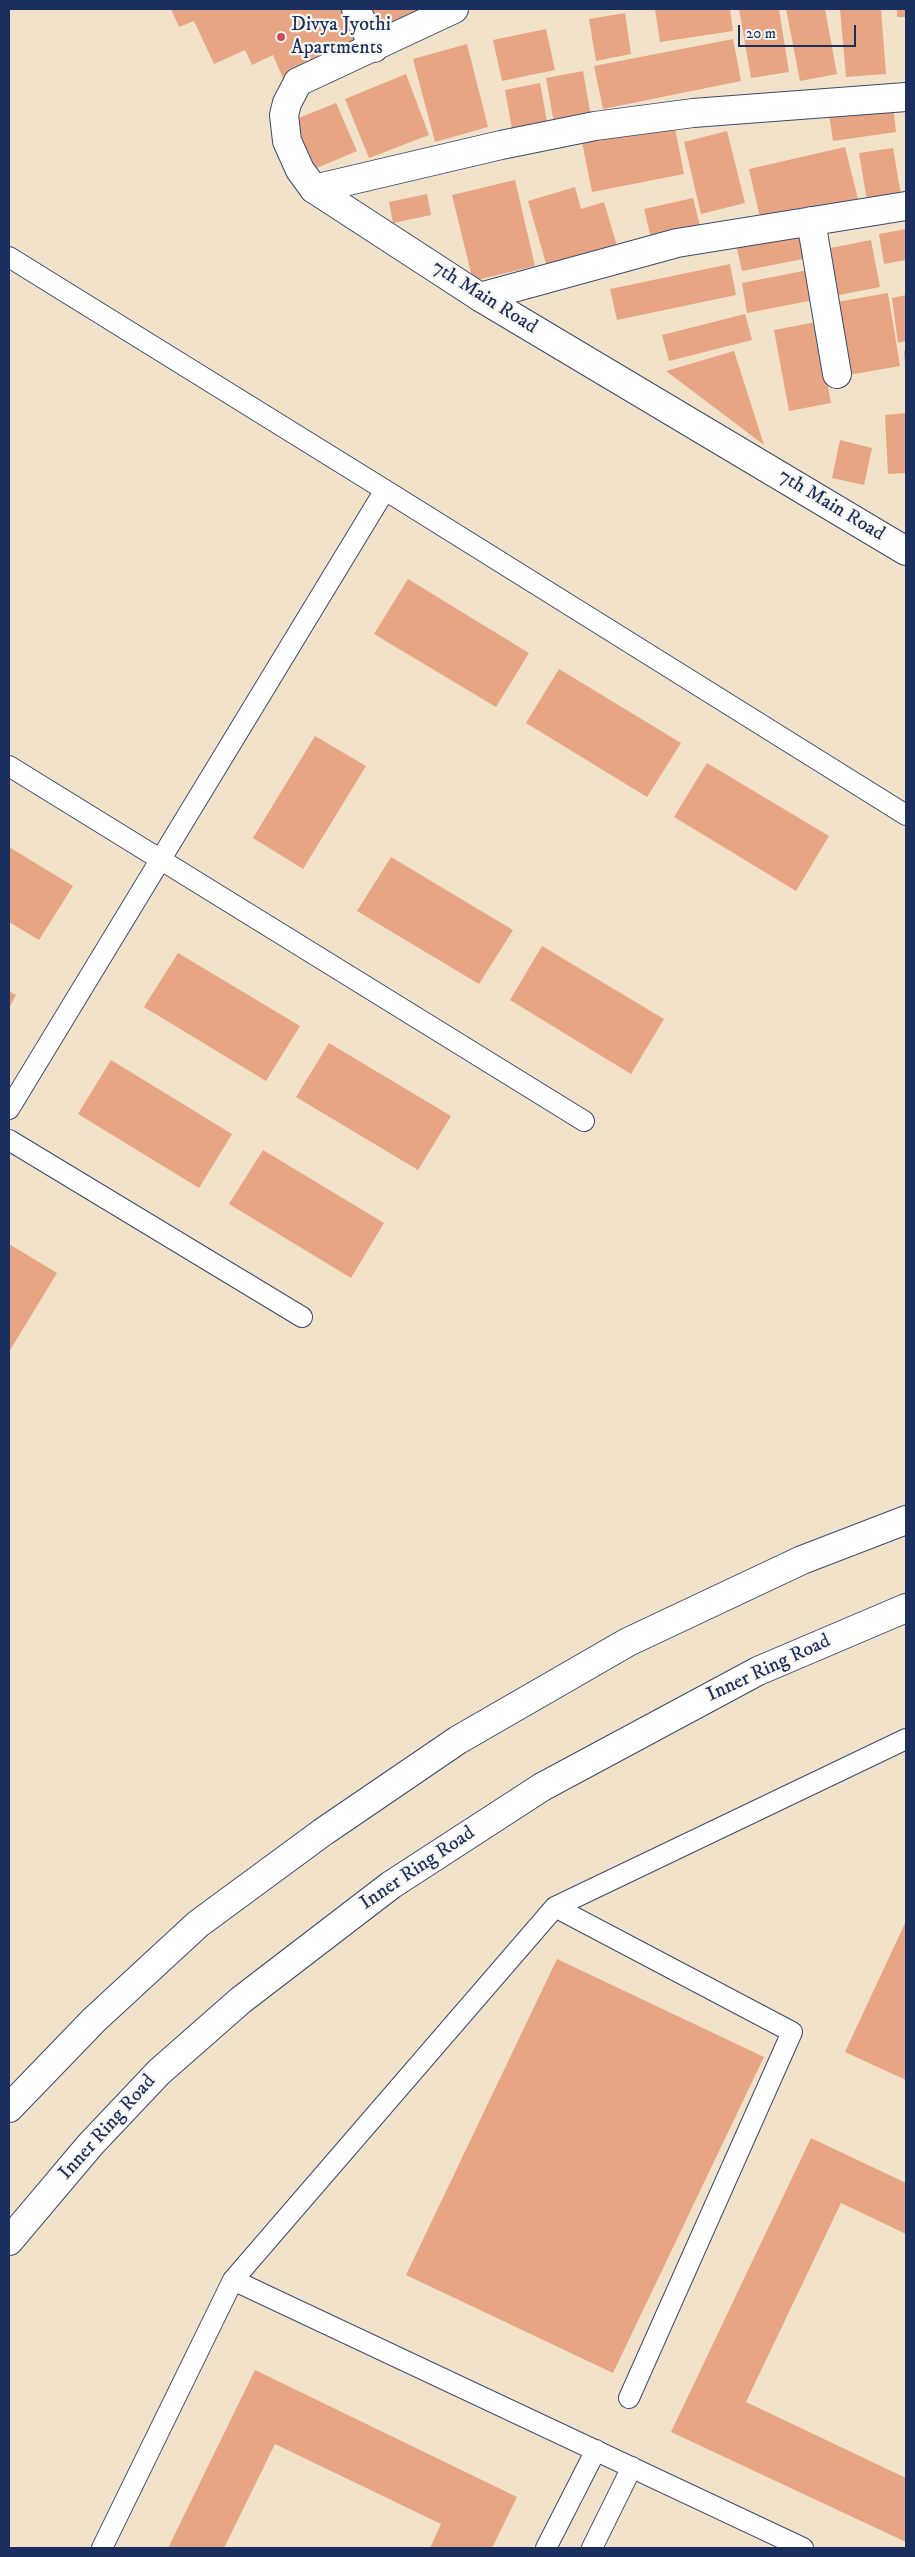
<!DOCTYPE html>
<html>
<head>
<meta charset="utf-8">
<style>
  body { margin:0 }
  #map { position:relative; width:915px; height:2557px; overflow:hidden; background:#f2e2c9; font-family:"IM FELL DW Pica",serif }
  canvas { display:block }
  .frame { position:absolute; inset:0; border:10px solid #1b2f5e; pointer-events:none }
  .scale { position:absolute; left:738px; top:25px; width:118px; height:22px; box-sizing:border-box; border:2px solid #1b2f5e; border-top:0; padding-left:6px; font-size:15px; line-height:18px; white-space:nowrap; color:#1b2f5e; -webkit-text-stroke:4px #f6f6f2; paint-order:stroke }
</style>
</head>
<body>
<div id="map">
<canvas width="915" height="2557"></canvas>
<div class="frame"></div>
<div class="scale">20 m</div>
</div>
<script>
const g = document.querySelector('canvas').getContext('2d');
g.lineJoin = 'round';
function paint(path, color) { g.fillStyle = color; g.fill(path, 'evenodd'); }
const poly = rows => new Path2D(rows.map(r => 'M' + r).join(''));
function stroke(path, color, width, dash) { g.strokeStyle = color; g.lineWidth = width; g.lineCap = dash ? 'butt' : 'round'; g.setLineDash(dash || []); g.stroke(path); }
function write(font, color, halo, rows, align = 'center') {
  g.font = font + ' "IM FELL DW Pica",serif'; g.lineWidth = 4.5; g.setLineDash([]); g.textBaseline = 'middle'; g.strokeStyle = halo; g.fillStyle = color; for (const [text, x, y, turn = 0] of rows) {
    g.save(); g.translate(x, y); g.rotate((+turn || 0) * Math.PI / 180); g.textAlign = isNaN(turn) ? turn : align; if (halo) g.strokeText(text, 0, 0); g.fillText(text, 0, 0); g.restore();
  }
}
paint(poly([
  [171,9,347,9,364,47,285,83,273,55,252,65,245,50,214,64,194,21,179,27],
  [369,9,440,9,375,30],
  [655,9,730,9,733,31,660,42],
  [739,9,779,9,789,72,751,78],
  [786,9,825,9,837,74,800,81],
  [840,9,881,9,886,74,846,77],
  [897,9,906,9,906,17,897,17],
  [625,13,631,54,596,61,589,19],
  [546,29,555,70,502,81,493,40],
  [733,39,741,81,603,109,594,66],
  [467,44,488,127,435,142,413,59],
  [583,71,592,122,555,129,546,78],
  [406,74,429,135,369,158,345,99],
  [540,83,548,127,513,134,505,90],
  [336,103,357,151,312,170,291,121],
  [893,106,896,132,833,141,829,114],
  [673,118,684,174,592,192,581,137],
  [727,131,745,203,701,214,684,142],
  [845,147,858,199,761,222,749,169],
  [893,148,902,201,868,207,859,153],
  [515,180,535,266,473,281,452,195],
  [575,187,581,209,604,202,617,246,547,267,528,201],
  [427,194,431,215,393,223,389,202],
  [693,198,700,226,651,238,644,209],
  [906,229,906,260,884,264,879,234],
  [798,233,803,259,742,271,736,245],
  [871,240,880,287,834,296,825,249],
  [730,264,736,295,617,320,610,289],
  [813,269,819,299,747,313,742,283],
  [888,293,900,366,843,376,831,303],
  [906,295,906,341,898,343,892,298],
  [745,314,752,340,669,361,662,335],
  [816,322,831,403,789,411,774,330],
  [734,351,764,445,666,371],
  [904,351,906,351,906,365,905,365],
  [906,413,906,473,888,474,885,415],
  [840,440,872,448,864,485,832,478],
  [408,579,529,653,496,707,374,634],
  [559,669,681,743,647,797,526,723],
  [315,736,366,766,303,869,253,838],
  [707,763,829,836,796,891,674,817],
  [9,847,73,886,39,940,9,922],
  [391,857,513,930,479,984,357,911],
  [542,946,664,1019,631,1074,510,1000],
  [178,953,300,1026,266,1081,144,1007],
  [9,991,16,995,9,1008],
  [329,1043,451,1116,418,1170,296,1097],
  [111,1060,232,1134,199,1188,78,1114],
  [263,1150,384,1223,351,1278,229,1204],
  [9,1244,57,1273,9,1352],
  [906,1921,906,2080,845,2052],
  [557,1959,764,2057,613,2373,406,2275],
  [811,2138,906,2183,906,2234,841,2203,746,2402,906,2478,906,2542,671,2432],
  [255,2370,517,2497,492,2548,430,2548,441,2524,275,2444,224,2548,168,2548]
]), '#e8a584');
const service = poly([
  [9,257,385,490],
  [9,766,584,1121],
  [9,1109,385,490,906,815],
  [9,1140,302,1317],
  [555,1907,906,1739],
  [233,2280,555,1907,792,2032,629,2398],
  [102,2548,233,2280,803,2548],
  [546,2548,596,2450],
  [592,2548,632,2467]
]);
const minor = poly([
  [356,9,374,48],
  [298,82,454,9],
  [314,189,501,145,595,126,693,113,906,97],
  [811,221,837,374],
  [480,297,677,243,906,206]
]);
const tertiary = poly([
  [298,82,287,103,284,115,287,141,300,170,314,189,480,297,906,551]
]);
const primary = poly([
  [9,2108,94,2020,198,1924,323,1832,458,1740,628,1642,802,1560,906,1520],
  [9,2241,90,2145,159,2072,241,2000,391,1885,542,1787,758,1671,906,1608]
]);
stroke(service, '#3b4a6e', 22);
stroke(minor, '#3b4a6e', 30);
stroke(tertiary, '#3b4a6e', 30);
stroke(primary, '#3b4a6e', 30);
stroke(service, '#fff', 20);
stroke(minor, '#fff', 28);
stroke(tertiary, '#fff', 28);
stroke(primary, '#fff', 28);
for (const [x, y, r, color] of [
  [281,37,5,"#d1495b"]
]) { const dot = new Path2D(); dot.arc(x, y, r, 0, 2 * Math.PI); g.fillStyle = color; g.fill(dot); stroke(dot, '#f6f6f2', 2); }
write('20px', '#1b2f5e', '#f6f6f2', [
  ["Divya Jyothi",291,26],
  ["Apartments",291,49]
], 'left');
write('20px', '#1b2f5e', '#f6f6f2', [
  ["7th Main Road",484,298,32],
  ["7th Main Road",831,506,31],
  ["Inner Ring Road",769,1669,-25],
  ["Inner Ring Road",418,1869,-34],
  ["Inner Ring Road",108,2128,-48]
]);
</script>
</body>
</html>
